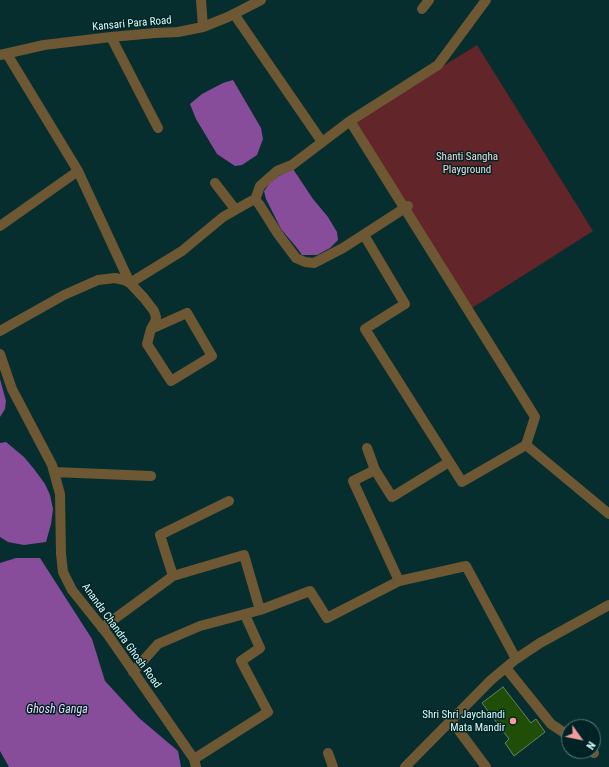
<!DOCTYPE html>
<html>
<head>
<meta charset="utf-8">
<style>
  body { margin:0 }
  #map { position:relative; width:609px; height:767px; overflow:hidden; background:#072e2f; font-family:"Roboto Condensed",sans-serif }
  canvas { display:block }
  .north { position:absolute; left:561px; top:719px; width:40px; height:40px; box-sizing:border-box; background:#002425; border:1px solid #577a7b; border-radius:50%; rotate:123deg; font-size:11px; font-weight:700; line-height:16px; text-align:center; color:#d9fbfb }
  .north::after { content:''; display:block; margin:auto; width:14px; height:18px; background:#f59b9e; clip-path:polygon(50% 0,100% 100%,50% 72%,0 100%) }
</style>
</head>
<body>
<div id="map">
<canvas width="609" height="767"></canvas>
<div class="north">N</div>
</div>
<script>
const g = document.querySelector('canvas').getContext('2d');
g.lineJoin = 'round';
function paint(path, color) { g.fillStyle = color; g.fill(path, 'evenodd'); }
const poly = rows => new Path2D(rows.map(r => 'M' + r).join(''));
function stroke(path, color, width, dash) { g.strokeStyle = color; g.lineWidth = width; g.lineCap = dash ? 'butt' : 'round'; g.setLineDash(dash || []); g.stroke(path); }
function write(font, color, halo, rows, align = 'center') {
  g.font = font + ' "Roboto Condensed",sans-serif'; g.lineWidth = 3; g.setLineDash([]); g.textBaseline = 'middle'; g.strokeStyle = halo; g.fillStyle = color; for (const [text, x, y, turn = 0] of rows) {
    g.save(); g.translate(x, y); g.rotate((+turn || 0) * Math.PI / 180); g.textAlign = isNaN(turn) ? turn : align; if (halo) g.strokeText(text, 0, 0); g.fillText(text, 0, 0); g.restore();
  }
}
paint(poly([
  [477,45,593,231,472,308,355,121]
]), '#62252a');
paint(poly([
  [233,80,261,128,263,139,257,155,242,165,235,166,217,154,196,119,190,104,202,94,223,83],
  [293,169,313,199,328,217,337,232,338,240,330,248,317,255,302,255,297,248,281,229,266,199,264,191,271,182,279,176],
  [0,379,6,401,5,409,0,417],
  [6,442,24,457,34,469,45,484,50,495,53,509,51,524,46,542,24,545,8,542,0,537,0,443],
  [16,558,40,558,92,639,105,681,139,718,178,751,181,767,9,767,0,751,0,563]
]), '#874d9a');
const building = poly([
  [503,687,531,723,536,719,545,732,514,756,505,743,509,739,482,703,503,687]
]);
paint(building, '#204d08');
stroke(building, '#66845b', 1);
stroke(poly([
  [201,0,203,27],
  [422,9,429,0],
  [234,14,322,142],
  [111,37,158,128],
  [7,54,78,171,130,283,182,251,223,217,251,201,255,200,259,204,278,234,296,258,305,262,314,263,343,248,408,206],
  [0,55,44,45,111,37,155,33,178,32,203,27,228,17,261,0],
  [350,121,535,417,526,445,462,482,365,329,405,304,364,235],
  [215,183,235,209],
  [255,200,260,186,277,171,292,165,350,121,438,65,486,0],
  [0,226,78,171],
  [0,331,64,295,98,280,115,278,124,280,130,283,144,298,154,311,156,317,155,322,151,329,147,344,171,381,212,356,187,313,151,329],
  [0,354,12,389,52,465,60,494,61,554,63,572,72,590,108,635,194,759,196,767],
  [526,445,609,514],
  [367,448,375,470],
  [54,472,151,476],
  [173,576,160,535,229,501],
  [399,581,466,566,516,659],
  [102,628,173,576,244,555,260,610],
  [506,668,551,724,569,736],
  [133,672,158,644,200,626,260,610,310,591,327,618,399,581,353,481,375,470,392,497,449,462],
  [451,720,486,767],
  [591,751,594,753],
  [328,753,333,767],
  [194,759,268,712,241,661,260,648,245,615],
  [405,767,491,680,516,659,540,643,609,605]
]), '#6e5733', 10);
for (const [x, y, r, color] of [
  [513,721,4,"#f59b9e"]
]) { const dot = new Path2D(); dot.arc(x, y, r, 0, 2 * Math.PI); g.fillStyle = color; g.fill(dot); stroke(dot, '#002425', 1.5); }
write('11px', '#d9fbfb', '#002425', [
  ["Kansari Para Road",132,24,-5],
  ["Ananda Chandra Ghosh Road",121,636,54]
]);
write('11px', '#f1d4d4', '#002425', [
  ["Shanti Sangha",467,157],
  ["Playground",467,170]
]);
write('11px', '#d9fbfb', '#002425', [
  ["Shri Shri Jaychandi",505,715],
  ["Mata Mandir",505,728]
], 'right');
write('italic 12px', '#f0d1fa', '#002425', [
  ["Ghosh Ganga",57,710]
]);
</script>
</body>
</html>
